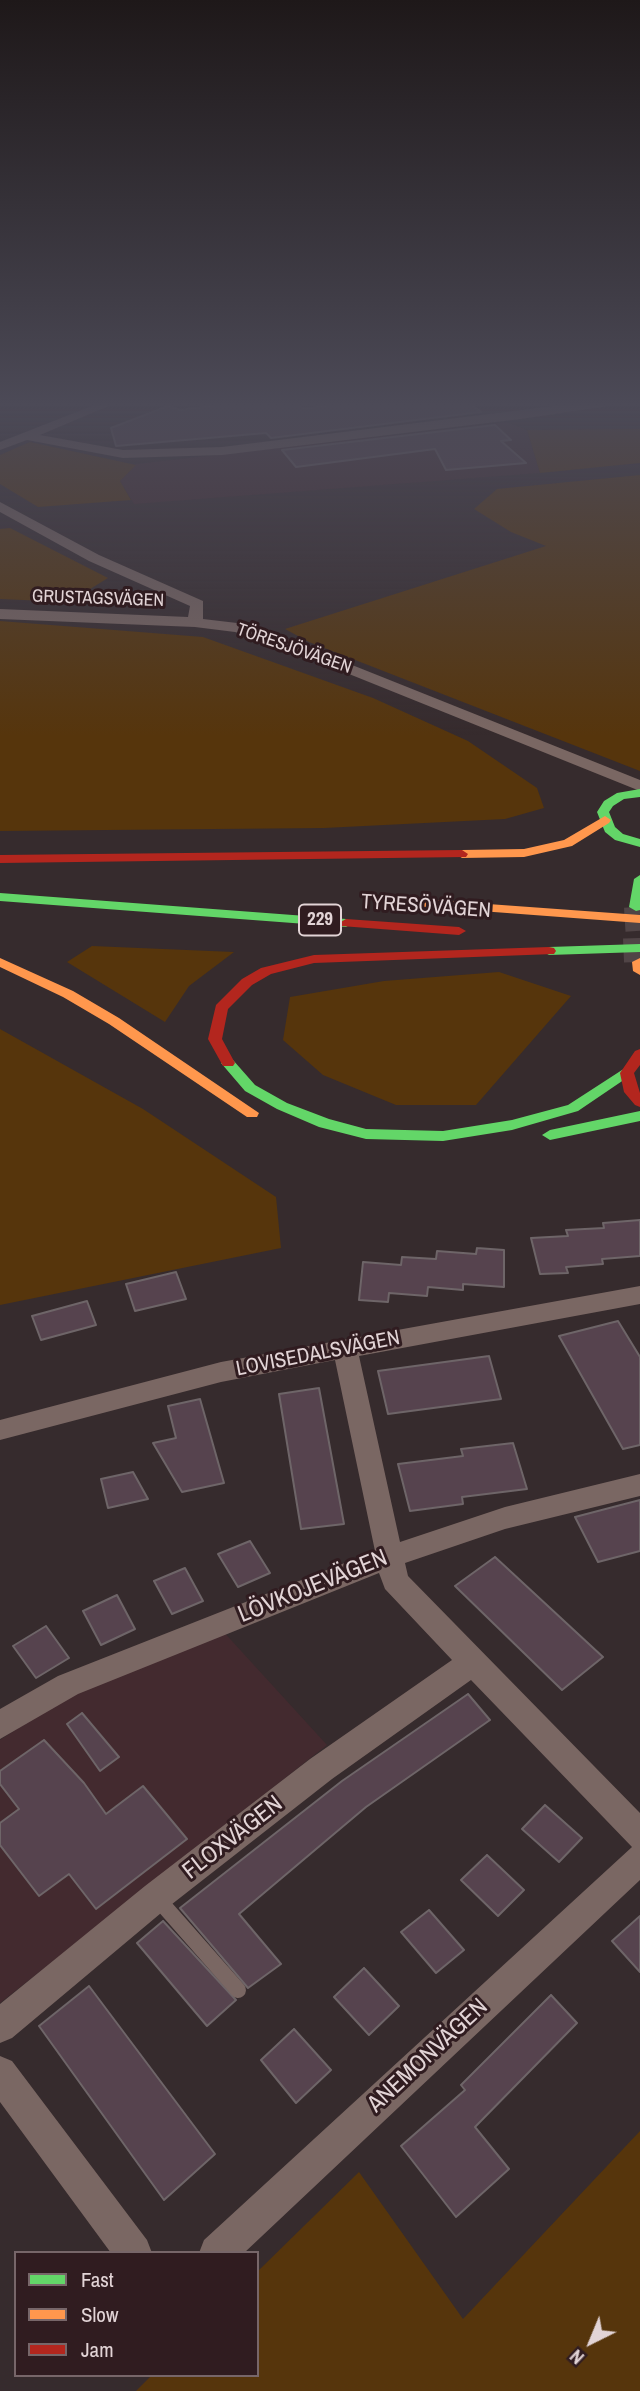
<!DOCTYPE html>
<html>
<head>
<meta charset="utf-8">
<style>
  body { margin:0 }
  #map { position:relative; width:640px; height:2391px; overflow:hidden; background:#362b2d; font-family:"Archivo Narrow",sans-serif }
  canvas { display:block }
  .legend { position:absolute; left:14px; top:2251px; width:245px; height:126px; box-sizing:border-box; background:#301c20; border:2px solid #776669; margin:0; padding:9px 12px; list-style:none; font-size:21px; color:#e2d4d6 }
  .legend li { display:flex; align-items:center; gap:14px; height:35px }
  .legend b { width:35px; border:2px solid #776669 }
  .north { position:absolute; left:556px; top:2307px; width:70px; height:70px; -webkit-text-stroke:5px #301c20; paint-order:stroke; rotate:223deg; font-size:19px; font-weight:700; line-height:28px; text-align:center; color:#e2d4d6 }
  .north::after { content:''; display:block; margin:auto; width:24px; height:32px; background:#e2d4d6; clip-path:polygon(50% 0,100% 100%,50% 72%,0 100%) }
</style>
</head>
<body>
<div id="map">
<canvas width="640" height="2391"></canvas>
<ul class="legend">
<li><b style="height:9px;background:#63d668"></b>Fast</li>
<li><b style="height:9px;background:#ff974d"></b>Slow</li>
<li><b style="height:9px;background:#b3261e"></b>Jam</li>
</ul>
<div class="north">N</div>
</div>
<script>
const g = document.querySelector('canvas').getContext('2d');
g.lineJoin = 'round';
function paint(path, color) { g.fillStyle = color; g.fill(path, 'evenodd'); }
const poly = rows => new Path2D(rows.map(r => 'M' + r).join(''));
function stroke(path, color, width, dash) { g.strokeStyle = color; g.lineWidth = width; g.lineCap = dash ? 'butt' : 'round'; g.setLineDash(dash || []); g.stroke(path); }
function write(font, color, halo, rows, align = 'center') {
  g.font = font + ' "Archivo Narrow",sans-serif'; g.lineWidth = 6; g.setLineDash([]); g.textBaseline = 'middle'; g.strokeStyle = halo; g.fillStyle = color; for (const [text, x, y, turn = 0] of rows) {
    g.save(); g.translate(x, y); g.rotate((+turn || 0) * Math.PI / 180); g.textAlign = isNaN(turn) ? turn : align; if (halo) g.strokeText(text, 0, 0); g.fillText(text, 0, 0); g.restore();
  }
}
paint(poly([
  [507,422,527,430,540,473,134,504,120,481,136,464],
  [221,1629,327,1745,0,2003,0,1740,76,1690]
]), '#432a2f');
paint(poly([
  [640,429,640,463,540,473,527,430],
  [30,442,136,465,120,481,131,500,38,507,0,484,0,455],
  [640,475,640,771,309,642,285,629,546,546,511,532,474,509,497,489],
  [10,528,108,578,69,602,0,599,0,529],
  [0,621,203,637,373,698,468,741,537,788,544,808,505,819,324,828,0,831],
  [92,946,234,952,189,986,165,1022,67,962],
  [499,972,571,996,476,1105,396,1105,323,1075,283,1040,290,997,384,981],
  [0,1029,143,1109,276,1197,281,1248,0,1305],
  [640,2131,640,2391,136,2391,152,2375,257,2375,257,2272,359,2172,463,2319]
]), '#56350c');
const building = poly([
  [241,402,294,402,304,409,351,402,469,402,481,412,271,438,266,433,116,446,111,428,168,406,180,410,241,402],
  [495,425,511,440,501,441,526,463,446,470,435,449,296,467,282,450,495,425],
  [640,1220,640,1256,602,1259,603,1264,566,1267,568,1273,540,1274,531,1238,568,1236,566,1230,604,1228,603,1223,640,1220],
  [477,1248,504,1250,504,1287,463,1284,463,1290,428,1287,427,1296,389,1293,388,1302,359,1300,363,1262,401,1265,402,1257,436,1259,437,1251,476,1254,477,1248],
  [176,1272,186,1299,135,1311,126,1284,176,1272],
  [87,1301,96,1325,41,1340,32,1316,87,1301],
  [618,1321,640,1357,640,1445,623,1449,559,1336,618,1321],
  [489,1356,501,1399,388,1414,378,1371,489,1356],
  [319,1388,344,1524,301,1529,279,1394,319,1388],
  [200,1399,224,1483,182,1492,153,1443,176,1438,168,1406,200,1399],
  [513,1443,527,1489,462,1497,463,1504,410,1511,398,1464,463,1456,461,1449,513,1443],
  [133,1472,148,1499,108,1508,101,1479,133,1472],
  [640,1500,640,1551,598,1562,575,1517,640,1500],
  [250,1541,270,1573,238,1587,218,1554,250,1541],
  [495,1557,603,1657,562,1690,455,1586,495,1557],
  [185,1568,203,1601,172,1614,154,1581,185,1568],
  [117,1595,135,1629,101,1645,83,1611,117,1595],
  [46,1626,69,1658,36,1678,13,1646,46,1626],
  [468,1694,490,1720,366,1807,239,1914,281,1964,248,1988,180,1908,342,1781,468,1694],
  [82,1713,119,1757,100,1771,67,1724,82,1713],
  [44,1740,84,1783,106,1814,143,1786,187,1839,96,1909,69,1874,39,1896,0,1845,0,1823,19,1809,0,1784,0,1771,44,1740],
  [545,1805,582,1838,559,1862,522,1829,545,1805],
  [487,1855,524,1890,498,1916,461,1880,487,1855],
  [429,1910,464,1950,436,1973,401,1932,429,1910],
  [640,1916,640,1972,612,1941,640,1916],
  [163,1921,236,2000,207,2026,137,1943,163,1921],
  [364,1968,399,2006,369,2035,334,1997,364,1968],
  [89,1986,215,2154,164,2200,39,2026,89,1986],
  [551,1995,577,2023,475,2127,509,2169,456,2217,401,2146,465,2090,461,2085,551,1995],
  [294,2029,331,2070,296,2103,261,2060,294,2029]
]);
paint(building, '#56434e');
stroke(building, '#6e6568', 2);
stroke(poly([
  [636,907,638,940]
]), '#504446', 24, [24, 12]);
stroke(poly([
  [638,938,639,962]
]), '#504446', 30, [30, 15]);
stroke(poly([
  [157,1898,238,1990]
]), '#7a6763', 16);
paint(poly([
  [102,402,118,402,40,435,123,450,222,447,586,402,615,402,609,406,521,419,222,455,123,458,27,440,0,450,0,442,102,402],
  [0,502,99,555,203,601,203,619,237,623,282,637,640,780,640,791,272,643,235,632,195,627,0,619,0,609,188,617,190,606,89,561,0,512,0,502],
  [640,1286,640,1304,359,1356,400,1542,505,1507,640,1474,640,1496,505,1529,405,1563,408,1576,640,1813,640,1880,244,2253,199,2253,204,2240,632,1847,471,1680,332,1779,167,1908,12,2038,0,2043,0,2004,145,1886,310,1759,452,1660,385,1589,379,1573,78,1694,0,1739,0,1709,58,1676,375,1551,335,1360,221,1382,0,1440,0,1420,221,1362,640,1286],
  [0,2056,12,2061,147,2240,152,2253,111,2253,0,2102,0,2056]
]), '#7a6763');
paint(poly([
  [640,789,640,797,624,799,613,806,609,812,615,827,623,834,640,839,640,847,615,840,605,832,597,812,604,801,617,793,640,789],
  [640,875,640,910,636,911,629,907,634,879,640,875],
  [0,893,346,919,353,923,346,927,0,901,0,893],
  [640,944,640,952,549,955,542,951,549,947,640,944],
  [228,1058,233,1060,255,1085,287,1103,329,1119,366,1129,443,1131,512,1120,568,1105,622,1070,627,1068,634,1073,578,1111,512,1130,443,1141,366,1139,319,1127,277,1109,245,1091,221,1063,228,1058],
  [640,1111,640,1121,550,1140,542,1135,550,1130,640,1111]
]), '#63d668');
paint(poly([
  [605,816,611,820,609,823,572,846,524,857,462,858,456,854,462,850,524,849,564,840,605,816],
  [419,899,640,915,640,923,414,906,414,900,419,899],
  [0,958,73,991,119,1018,259,1113,257,1117,247,1117,109,1024,63,997,0,967,0,958],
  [640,958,640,975,633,971,632,962,640,958]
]), '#ff974d');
paint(poly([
  [462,850,468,854,466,857,0,863,0,855,462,850],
  [346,919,459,927,466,931,459,935,341,926,339,923,346,919],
  [549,947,554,948,556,951,554,954,314,963,271,974,252,985,228,1009,222,1039,235,1063,233,1066,223,1066,208,1039,216,1005,242,979,261,968,314,955,549,947],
  [640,1049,640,1065,634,1073,640,1093,640,1107,635,1105,624,1092,620,1073,635,1051,640,1049]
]), '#b3261e');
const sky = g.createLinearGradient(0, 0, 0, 736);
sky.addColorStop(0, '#1e1819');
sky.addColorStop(0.55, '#4c4a57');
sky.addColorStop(1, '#4c4a5700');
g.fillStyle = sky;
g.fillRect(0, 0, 640, 736);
write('18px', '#e2d4d6', '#301c20', [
  ["GRUSTAGSVÄGEN",98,599,2],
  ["TÖRESJÖVÄGEN",294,649,19]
]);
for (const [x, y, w] of [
  [320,920,42]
]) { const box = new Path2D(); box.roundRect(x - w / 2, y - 15.5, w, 31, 5); g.fillStyle = '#301c20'; g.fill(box); stroke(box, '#e2d4d6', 2); }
write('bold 19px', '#e2d4d6', null, [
  ["229",320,920]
]);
write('21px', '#e2d4d6', '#301c20', [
  ["TYRESÖVÄGEN",426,907,4],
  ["LOVISEDALSVÄGEN",318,1354,-11]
]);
write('24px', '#e2d4d6', '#301c20', [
  ["LÖVKOJEVÄGEN",313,1587,-22],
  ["FLOXVÄGEN",233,1838,-38],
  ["ANEMONVÄGEN",428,2056,-43]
]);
</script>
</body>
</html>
